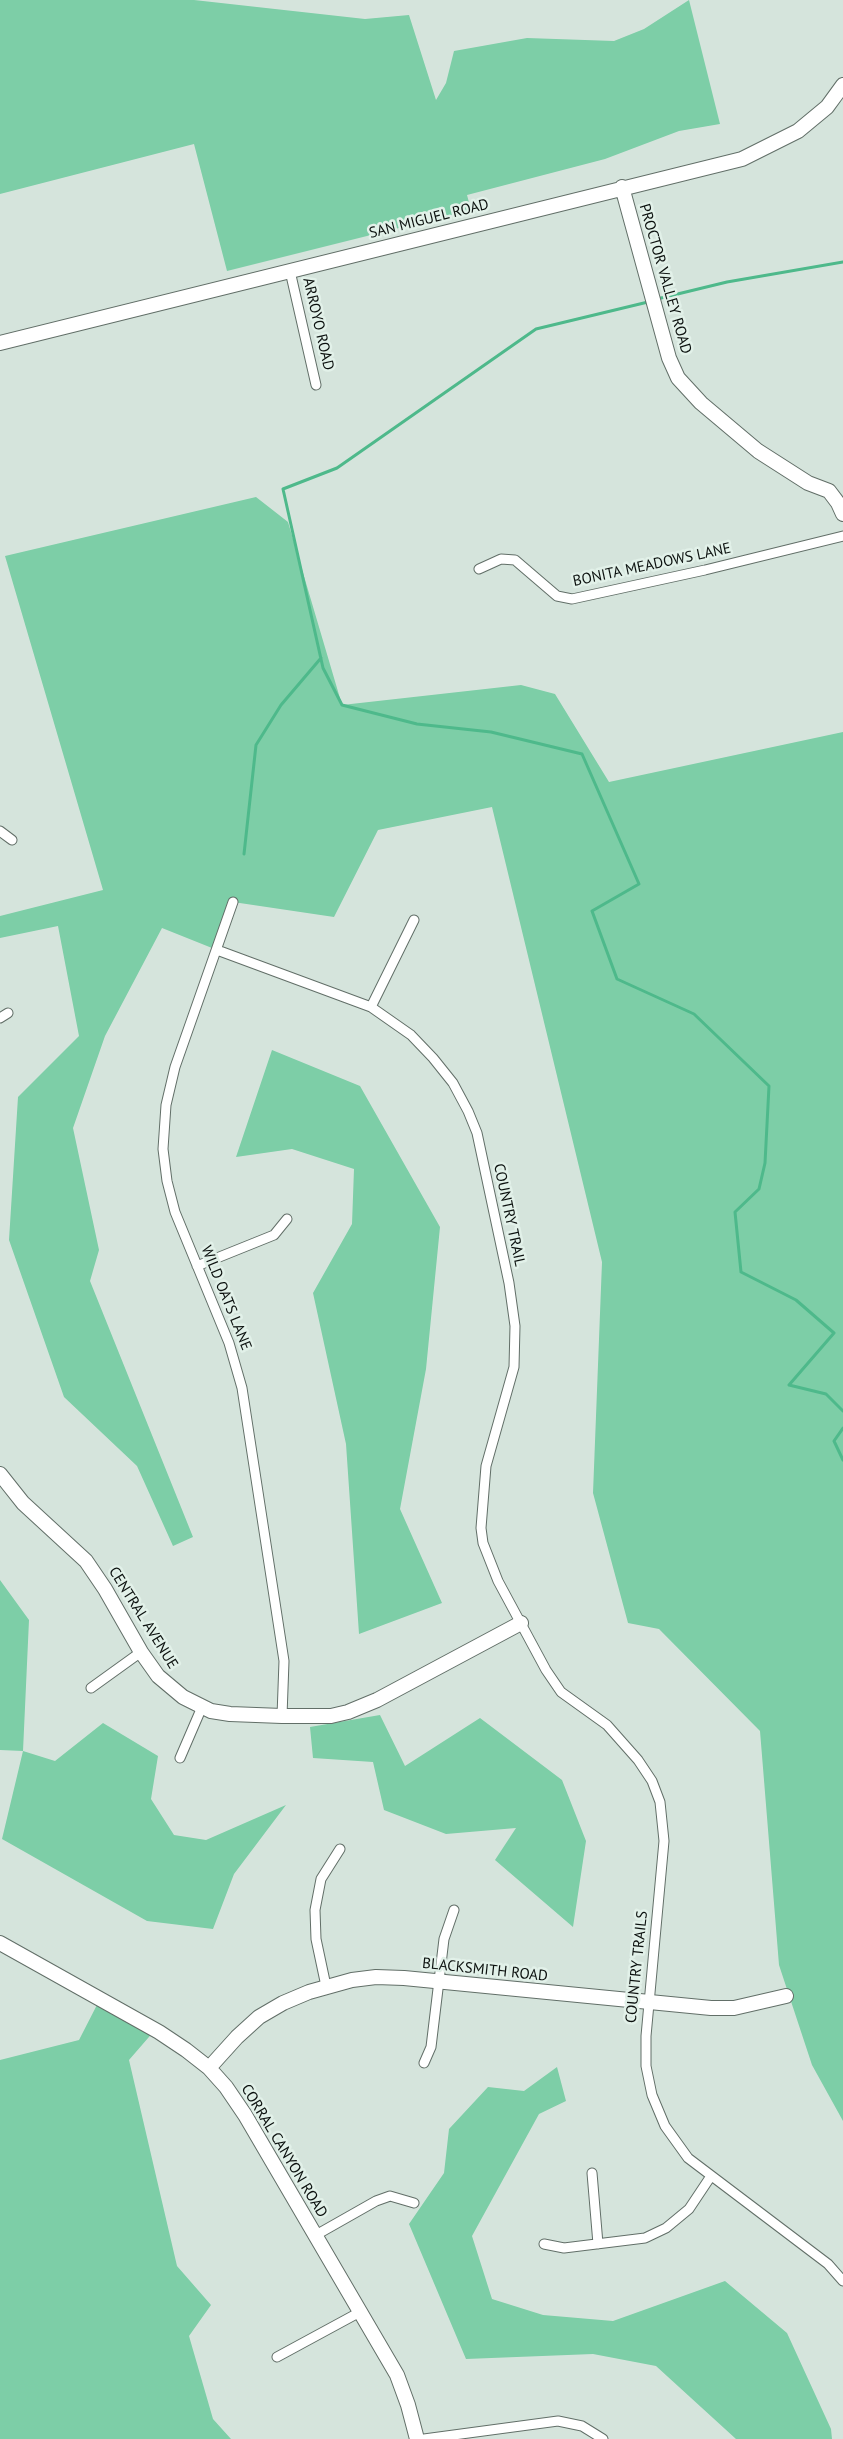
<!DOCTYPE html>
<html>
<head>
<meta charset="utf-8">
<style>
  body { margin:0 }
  canvas { display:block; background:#d5e4dc }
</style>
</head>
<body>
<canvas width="843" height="2439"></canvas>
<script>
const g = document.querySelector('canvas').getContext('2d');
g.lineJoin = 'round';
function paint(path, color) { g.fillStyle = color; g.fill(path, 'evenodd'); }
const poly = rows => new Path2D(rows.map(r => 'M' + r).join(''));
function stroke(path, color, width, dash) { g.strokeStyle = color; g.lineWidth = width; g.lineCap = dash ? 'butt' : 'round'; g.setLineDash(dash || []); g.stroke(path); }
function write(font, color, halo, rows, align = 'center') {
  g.font = font + ' "PT Sans",sans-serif'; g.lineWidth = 5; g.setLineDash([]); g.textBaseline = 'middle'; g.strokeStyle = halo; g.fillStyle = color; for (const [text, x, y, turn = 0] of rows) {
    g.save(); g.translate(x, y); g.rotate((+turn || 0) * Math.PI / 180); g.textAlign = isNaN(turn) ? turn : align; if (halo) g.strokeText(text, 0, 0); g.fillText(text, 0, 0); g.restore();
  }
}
paint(poly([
  [0,0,194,0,365,19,409,15,436,100,446,83,454,51,527,38,614,41,644,29,689,0,720,124,679,131,605,159,467,195,471,210,227,271,194,144,0,194],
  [256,497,288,522,342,705,521,685,555,694,609,782,843,732,843,2121,812,2065,779,1965,760,1731,659,1629,628,1623,593,1493,602,1262,492,807,378,830,334,917,233,902,217,950,162,928,105,1036,73,1128,99,1250,90,1281,193,1537,173,1546,137,1466,64,1397,9,1240,18,1097,79,1036,58,926,0,938,0,916,103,890,5,556],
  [272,1050,360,1086,440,1227,426,1369,400,1509,442,1603,359,1634,346,1444,313,1293,352,1224,354,1169,292,1149,236,1157],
  [0,1580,29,1620,23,1751,55,1761,103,1723,158,1756,151,1799,174,1835,206,1840,286,1805,234,1874,213,1929,147,1921,2,1839,23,1751,0,1750],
  [380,1715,405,1766,480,1718,562,1780,586,1841,573,1927,495,1860,516,1828,446,1834,384,1810,373,1762,313,1758,310,1727],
  [100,1999,155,2030,129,2060,177,2266,211,2305,189,2336,213,2419,231,2439,0,2439,0,2060,79,2040],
  [557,2067,566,2101,539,2114,472,2236,492,2299,543,2315,613,2321,725,2281,787,2333,831,2429,832,2439,736,2439,656,2366,593,2354,466,2359,409,2224,444,2173,449,2129,488,2087,524,2091]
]), '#7dcea7');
stroke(poly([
  [657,299,727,282,843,262],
  [648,302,536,329,337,468,283,489,323,668,342,705,417,724,491,732,582,754,639,884,592,911,617,979,694,1014,769,1086,765,1163,759,1189,735,1212,741,1272,796,1300,834,1333,789,1385,826,1394,843,1411],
  [244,854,256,745,281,705,321,658],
  [843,1428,834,1441,843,1460]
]), '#4eb98b', 3);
const street = poly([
  [290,271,316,385],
  [479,569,501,559,515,560,557,596,572,599,705,570,843,536],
  [0,831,12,840],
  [233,902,175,1067,166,1105,163,1149,167,1181,175,1212,229,1343,242,1388,284,1661,282,1716],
  [217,950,371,1007,411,1035,433,1058,453,1083,468,1111,477,1133,509,1283,515,1326,514,1367,486,1466,481,1528,483,1543,498,1581,546,1670,561,1692,607,1725,638,1760,652,1781,660,1802,664,1841,646,2036,646,2066,652,2095,665,2126,688,2158,828,2264,843,2281],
  [371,1007,414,920],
  [0,1018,8,1013],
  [197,1266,274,1235,287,1219],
  [91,1688,141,1652],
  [180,1758,202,1707],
  [326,1986,316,1939,315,1910,321,1879,340,1849],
  [424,2063,431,2047,444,1939,454,1910],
  [592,2173,598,2244],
  [316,2235,376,2201,390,2196,414,2203],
  [544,2244,564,2248,645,2238,666,2228,689,2209,711,2176],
  [277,2357,360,2312],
  [424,2439,558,2421,582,2426,603,2439]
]);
const secondary = poly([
  [622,187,669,358,678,378,701,403,758,451,808,483,829,491,838,503,843,514],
  [0,343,742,159,798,131,827,107,843,85],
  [0,1474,23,1503,86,1561,105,1589,141,1652,158,1676,183,1697,211,1711,230,1714,282,1716,331,1716,348,1712,377,1700,521,1623],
  [0,1943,159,2032,186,2050,209,2068,226,2087,245,2115,397,2375,408,2405,417,2439],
  [209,2068,237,2037,259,2017,283,2003,309,1992,352,1980,376,1977,404,1978,711,2008,734,2008,786,1996]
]);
stroke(street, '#626f68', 11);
stroke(secondary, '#626f68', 16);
stroke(street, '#fff', 9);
stroke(secondary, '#fff', 14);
write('15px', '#0b100e', '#e2f1e9', [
  ["SAN MIGUEL ROAD",429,219,-14],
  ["PROCTOR VALLEY ROAD",665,279,74],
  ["ARROYO ROAD",318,324,77],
  ["BONITA MEADOWS LANE",652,565,-12],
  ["COUNTRY TRAIL",509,1215,78],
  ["WILD OATS LANE",226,1298,68],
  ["CENTRAL AVENUE",143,1618,58],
  ["COUNTRY TRAILS",637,1967,-84],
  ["BLACKSMITH ROAD",485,1970,6],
  ["CORRAL CANYON ROAD",284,2151,59]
]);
</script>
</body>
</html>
